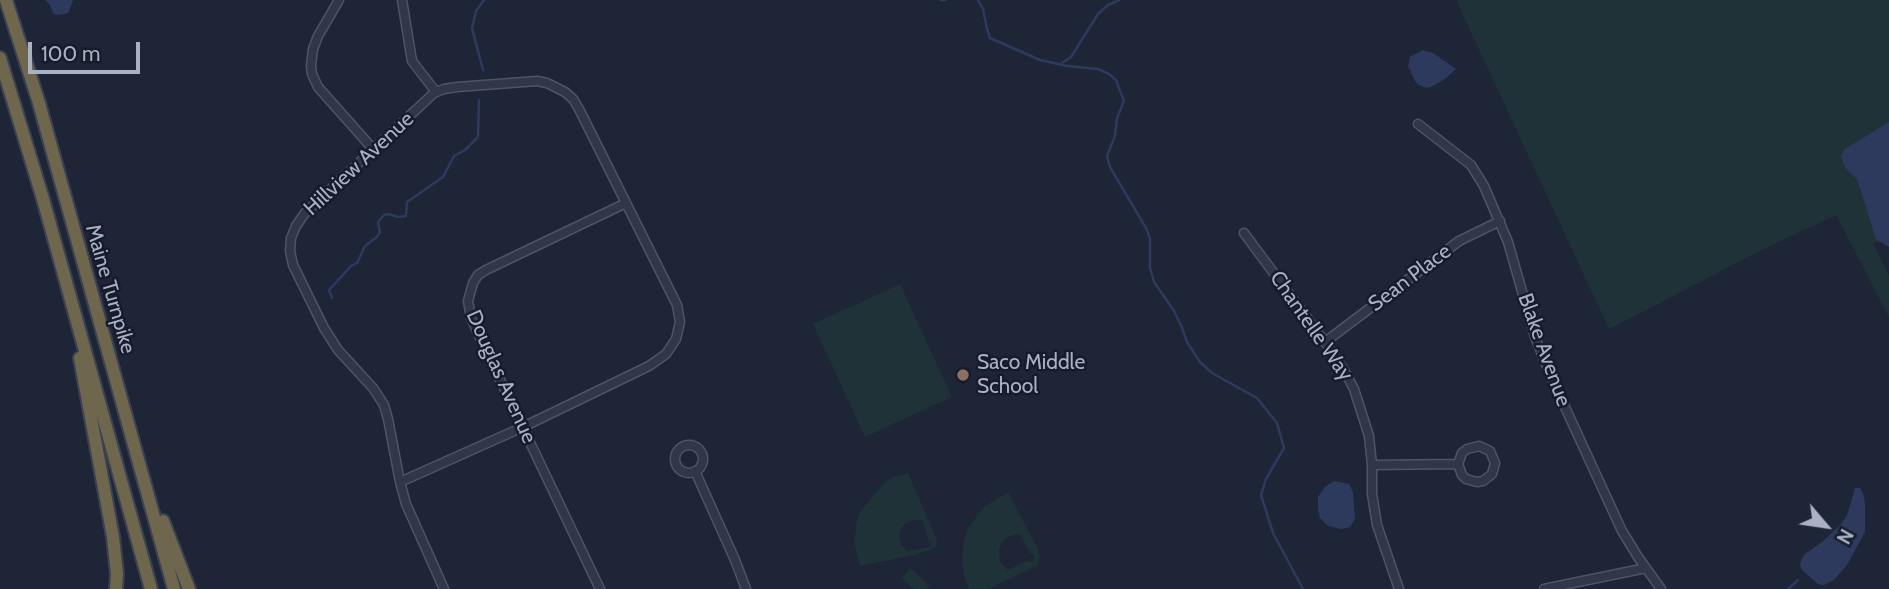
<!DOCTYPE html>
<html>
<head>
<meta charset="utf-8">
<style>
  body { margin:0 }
  #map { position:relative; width:1889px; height:589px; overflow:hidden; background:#1d2537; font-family:Cabin,sans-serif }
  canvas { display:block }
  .north { position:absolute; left:1791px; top:491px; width:70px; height:70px; -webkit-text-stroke:5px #171c2c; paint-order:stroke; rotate:119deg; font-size:19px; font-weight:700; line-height:28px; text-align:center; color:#aab1c5 }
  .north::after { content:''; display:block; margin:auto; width:24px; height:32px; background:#aab1c5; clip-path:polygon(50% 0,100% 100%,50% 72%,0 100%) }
  .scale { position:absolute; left:28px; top:42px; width:112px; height:32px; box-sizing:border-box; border:4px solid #aab1c5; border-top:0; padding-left:9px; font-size:21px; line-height:24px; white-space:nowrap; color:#aab1c5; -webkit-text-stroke:5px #171c2c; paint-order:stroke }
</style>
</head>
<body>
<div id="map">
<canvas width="1889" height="589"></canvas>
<div class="north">N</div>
<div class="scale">100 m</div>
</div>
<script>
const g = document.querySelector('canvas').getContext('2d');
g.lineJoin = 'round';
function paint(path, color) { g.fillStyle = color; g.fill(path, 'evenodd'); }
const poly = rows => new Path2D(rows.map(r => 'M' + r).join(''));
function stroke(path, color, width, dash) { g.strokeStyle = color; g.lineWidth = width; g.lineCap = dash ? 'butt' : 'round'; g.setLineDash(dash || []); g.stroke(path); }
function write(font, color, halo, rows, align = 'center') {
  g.font = font + ' Cabin,sans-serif'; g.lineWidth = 5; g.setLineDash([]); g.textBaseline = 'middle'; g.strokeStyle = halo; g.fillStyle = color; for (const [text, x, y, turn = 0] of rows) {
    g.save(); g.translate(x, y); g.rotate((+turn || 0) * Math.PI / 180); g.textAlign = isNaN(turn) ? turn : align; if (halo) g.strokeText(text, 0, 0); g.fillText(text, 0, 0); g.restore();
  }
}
paint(poly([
  [1456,0,1889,0,1889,241,1873,243,1889,275,1889,317,1836,215,1768,247,1609,329],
  [900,284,952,397,865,437,813,324],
  [908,473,937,540,935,548,914,555,860,566,854,542,857,521,861,510,885,482,893,477],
  [913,520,922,520,929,540,932,543,930,547,907,551,901,545,899,534,903,525],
  [1008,492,1037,547,1040,558,1038,565,989,589,969,589,964,576,962,558,964,540,968,528,984,507],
  [1016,534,1020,534,1030,553,1033,554,1035,558,1032,562,1027,561,1008,570,1000,562,999,548,1006,538],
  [910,568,930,586,927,589,914,589,902,578]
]), '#1f3238');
paint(poly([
  [45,0,73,0,69,12,65,14,56,15,53,13,50,5],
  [1423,50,1433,53,1456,69,1445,79,1431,87,1426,88,1419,85,1415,81,1408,66,1410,57],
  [1889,122,1889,247,1876,239,1857,179,1845,168,1841,156,1845,149],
  [1334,481,1349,484,1353,492,1355,519,1350,527,1347,528,1341,529,1328,526,1320,518,1318,510,1318,497,1325,487],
  [1855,488,1860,488,1863,493,1865,504,1865,532,1847,565,1834,580,1824,585,1818,584,1802,570,1800,566,1801,560,1805,554,1822,542,1841,524,1847,515]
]), '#2d3a5e');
stroke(poly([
  [941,0,946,0],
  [978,0,983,9,987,29,990,38,1040,60,1067,66,1098,69,1109,74,1116,80,1124,101,1117,118,1115,136,1107,156,1110,167,1147,230,1150,239,1150,268,1154,282,1174,311,1181,325,1187,342,1200,362,1212,373,1257,398,1277,423,1284,448,1266,479,1261,495,1273,533,1303,589],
  [1062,63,1071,57,1098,14,1108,5,1119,0],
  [483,70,472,28,476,11,484,0],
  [332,298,329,290,351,266,357,263,365,246,377,237,380,232,378,222,384,215,388,214,398,217,406,216,407,202,443,177,454,156,465,150,478,137,479,100],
  [1788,589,1798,580]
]), '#2d3a5e', 2.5);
const minor = poly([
  [339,0,318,36,313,49,311,66,312,74,318,87,373,149],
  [402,0,412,61,436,92],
  [1418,124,1471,165,1484,186,1508,242,1535,337,1552,379,1622,531,1638,557,1661,589],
  [1244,233,1325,342,1344,370,1354,389,1369,436,1372,465,1372,494,1377,525,1399,589],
  [1325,342,1459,241,1500,221],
  '675 459a14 14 0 1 1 28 0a14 14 0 1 1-28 0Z',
  [1372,465,1458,464,1462,475,1466,479,1477,482,1483,481,1492,474,1495,463,1490,451,1479,446,1467,449,1462,453,1458,464],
  [695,471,735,560,746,589],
  [400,482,523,427,649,366,666,354,676,339,680,322,677,305,579,109,573,99,565,92,547,83,537,81,457,87,444,89,434,93,305,213,296,226,291,238,290,251,293,265,324,328,338,350,373,388,384,405,388,419,400,482,406,504,444,589],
  [600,589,482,342,471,318,468,301,473,283,478,275,486,270,626,203],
  [1544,589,1646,568]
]);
const highway = poly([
  [6,0,39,103,174,589],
  [0,58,43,199,151,589],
  [80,358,113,537,117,574,116,589],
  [163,521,189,589]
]);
stroke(minor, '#4e5466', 11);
stroke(highway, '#3c4152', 16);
stroke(minor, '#313748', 8);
stroke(highway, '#6e664d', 12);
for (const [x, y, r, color] of [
  [963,375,7,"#8d6e63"]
]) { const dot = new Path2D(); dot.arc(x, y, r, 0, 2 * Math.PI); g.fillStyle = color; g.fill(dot); stroke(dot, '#171c2c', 2.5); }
write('21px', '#aab1c5', '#171c2c', [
  ["Hillview Avenue",359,164,-43],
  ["Sean Place",1410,278,-37],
  ["Maine Turnpike",110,289,74],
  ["Chantelle Way",1311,326,55],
  ["Blake Avenue",1544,350,70],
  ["Douglas Avenue",501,377,66]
]);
write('21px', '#aab1c5', '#171c2c', [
  ["Saco Middle",977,363],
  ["School",977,387]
], 'left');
</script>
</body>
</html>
